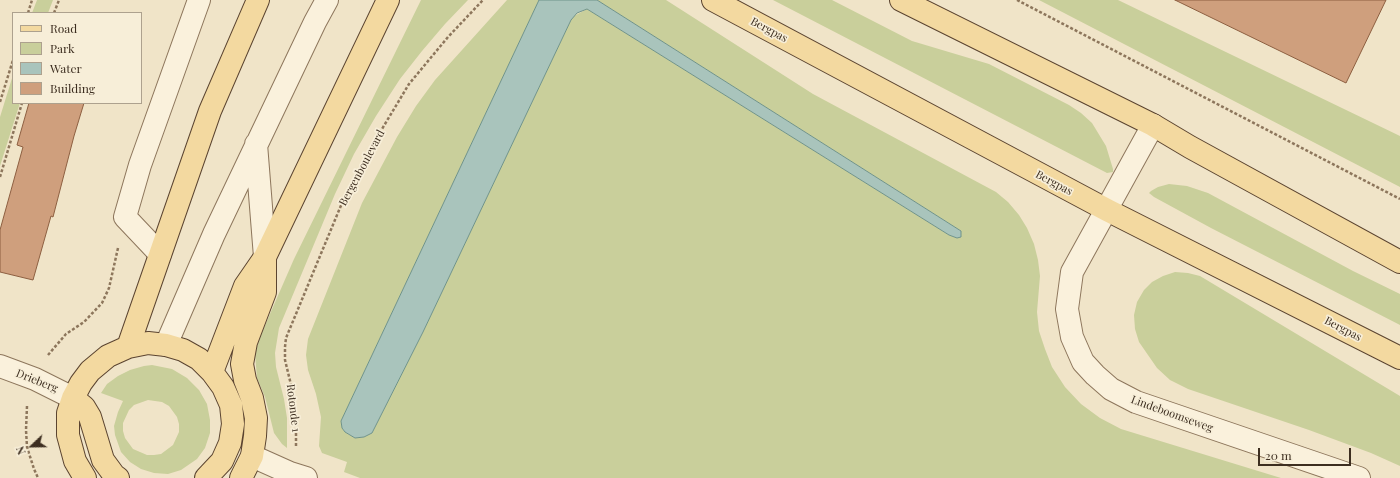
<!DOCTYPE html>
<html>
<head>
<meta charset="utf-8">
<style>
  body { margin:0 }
  #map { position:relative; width:1400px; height:478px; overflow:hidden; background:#f0e4c8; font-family:"Playfair Display",serif }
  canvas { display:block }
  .legend { position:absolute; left:12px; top:12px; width:130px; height:92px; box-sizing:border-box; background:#f7eed8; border:1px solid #ada18e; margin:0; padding:5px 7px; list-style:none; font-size:12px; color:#3d2e20 }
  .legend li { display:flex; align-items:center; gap:8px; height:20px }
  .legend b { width:20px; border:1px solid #ada18e }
  .north { position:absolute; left:12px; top:426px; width:40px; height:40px; -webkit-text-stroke:3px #f7eed8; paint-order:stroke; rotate:248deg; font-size:11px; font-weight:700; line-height:16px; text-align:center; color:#3d2e20 }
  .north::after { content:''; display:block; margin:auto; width:14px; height:18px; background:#3d2e20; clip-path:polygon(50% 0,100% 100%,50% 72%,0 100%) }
  .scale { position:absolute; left:1258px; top:448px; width:93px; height:18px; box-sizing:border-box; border:2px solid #3d2e20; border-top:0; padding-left:5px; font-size:12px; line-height:14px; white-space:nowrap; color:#3d2e20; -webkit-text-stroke:3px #f7eed8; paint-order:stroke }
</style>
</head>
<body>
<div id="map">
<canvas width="1400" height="478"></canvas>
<ul class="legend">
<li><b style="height:5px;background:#f3d9a0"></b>Road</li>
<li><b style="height:11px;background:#c9cf9b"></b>Park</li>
<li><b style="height:11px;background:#a9c4bc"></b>Water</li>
<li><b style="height:11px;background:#cf9f7d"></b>Building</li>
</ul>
<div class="north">N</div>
<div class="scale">20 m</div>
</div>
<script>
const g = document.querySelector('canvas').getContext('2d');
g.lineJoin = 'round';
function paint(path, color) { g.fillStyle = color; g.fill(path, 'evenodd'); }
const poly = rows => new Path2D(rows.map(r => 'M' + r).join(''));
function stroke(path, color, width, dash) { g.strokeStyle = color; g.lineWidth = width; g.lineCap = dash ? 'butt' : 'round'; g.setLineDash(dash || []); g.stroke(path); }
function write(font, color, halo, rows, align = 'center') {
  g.font = font + ' "Playfair Display",serif'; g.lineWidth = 3.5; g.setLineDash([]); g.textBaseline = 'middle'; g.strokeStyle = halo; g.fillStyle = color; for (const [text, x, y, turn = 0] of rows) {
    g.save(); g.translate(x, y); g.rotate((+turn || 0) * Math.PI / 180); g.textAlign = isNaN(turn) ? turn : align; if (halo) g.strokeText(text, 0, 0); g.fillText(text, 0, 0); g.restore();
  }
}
paint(poly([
  [37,0,53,0,48,13,32,13],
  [421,0,468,0,445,24,422,51,400,79,376,116,354,154,335,194,279,328,275,353,276,367,284,399,287,418,287,448,282,444,274,433,265,397,257,378,255,354,259,339,294,259],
  [507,0,539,0,341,421,342,428,345,432,355,438,364,437,372,433,423,332,571,20,574,16,587,9,949,235,957,238,961,237,961,231,597,0,666,0,813,94,996,192,1008,202,1019,215,1027,228,1034,244,1038,260,1040,276,1037,312,1039,331,1045,349,1052,367,1065,387,1081,404,1100,418,1121,429,1281,478,360,478,344,472,347,462,322,453,319,446,321,417,316,394,308,370,306,355,308,339,362,203,397,137,416,106,435,80],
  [773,0,832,0,912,41,989,64,1069,105,1081,113,1092,123,1106,146,1113,169,1113,172,1107,173],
  [1039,0,1118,0,1400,136,1400,187],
  [13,75,13,103,20,103,0,166,0,117],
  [1169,184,1187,186,1208,193,1353,271,1400,294,1400,325,1211,228,1154,197,1149,193,1151,191,1158,187],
  [1175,272,1188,273,1200,276,1400,396,1400,466,1371,453,1309,430,1188,389,1170,380,1157,368,1139,342,1135,329,1134,315,1137,302,1144,290,1152,282,1163,276],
  [152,365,172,369,187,378,199,390,207,404,210,420,210,433,205,448,197,459,181,470,168,474,154,473,141,469,130,462,121,452,115,435,114,426,118,412,123,401,101,393,107,384,118,376,130,370,144,366],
  [148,400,162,402,169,406,177,417,179,424,179,432,173,445,161,454,154,455,147,455,133,449,125,438,123,431,123,423,129,410,134,405]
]), '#c9cf9b');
const water = poly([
  [539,0,597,0,961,231,961,237,957,238,949,235,587,9,577,13,571,20,423,332,372,433,364,437,355,438,345,432,342,428,341,421,539,0]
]);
paint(water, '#a9c4bc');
stroke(water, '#6f938a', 1);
const building = poly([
  [1175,0,1386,0,1346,83,1175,0],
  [29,103,84,103,74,136,53,217,51,216,33,280,0,272,0,230,23,147,17,145,29,103]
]);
paint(building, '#cf9f7d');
stroke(building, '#8d5f41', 1);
const minor = poly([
  [1153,125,1072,272,1067,309,1072,337,1083,362,1095,375,1111,389,1136,402,1359,478],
  [256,144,265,257],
  [160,254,125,217,140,165,199,0],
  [166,345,214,234,315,22,327,0],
  [0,366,35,379,73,398],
  [252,456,290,473,306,478]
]);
const major = poly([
  [713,0,1107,210,1400,358],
  [901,0,1153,125,1190,147,1400,262],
  [128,347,210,111,258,0],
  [212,372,245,286,265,257,388,0],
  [73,398,84,407,90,417,103,460,114,475,118,478],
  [85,478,75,461,68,435,68,413,73,398,81,383,90,371,108,356,128,347,148,343,166,345,183,350,199,359,212,372,223,387,231,405,233,424,230,443,222,461,206,478],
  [241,478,252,456,255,436,256,418,252,398,245,380,242,364,246,342,265,292,265,257]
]);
stroke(minor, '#8d765c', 24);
stroke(major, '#5b4430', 24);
stroke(poly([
  [1017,0,1400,199],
  [28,13,32,0],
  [54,13,59,0],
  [0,102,13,60],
  [0,177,22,103],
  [48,355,66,334,84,322,102,303,109,288,118,248],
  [27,406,26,430,27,447,34,469,38,478],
  [296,446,296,420,293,393,285,360,285,347,286,338,342,203,373,144,409,84,448,37,483,0]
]), '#8d765c', 2.5, [3, 2]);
stroke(minor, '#faf1dc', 22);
stroke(major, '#f3d9a0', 22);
write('11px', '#3d2e20', '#f7eed8', [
  ["Bergpas",769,30,28],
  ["Bergenboulevard",362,168,-62],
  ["Bergpas",1054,183,28],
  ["Bergpas",1343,329,27],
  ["Drieberg",37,381,22],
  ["Rotonde 1",293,408,83],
  ["Lindeboomseweg",1172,414,20]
]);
</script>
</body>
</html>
